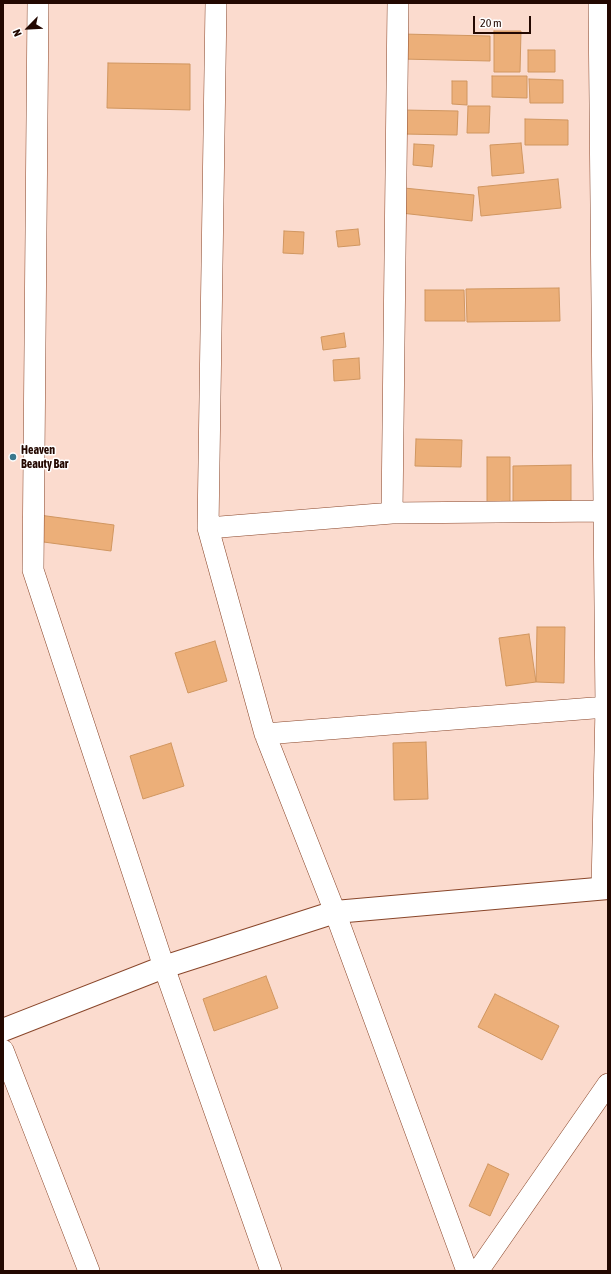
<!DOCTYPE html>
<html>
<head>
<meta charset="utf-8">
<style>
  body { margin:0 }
  #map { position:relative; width:611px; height:1274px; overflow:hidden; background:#fbdbce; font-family:"Asap Condensed",sans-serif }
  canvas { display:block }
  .frame { position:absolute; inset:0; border:4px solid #230801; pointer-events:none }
  .north { position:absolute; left:8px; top:8px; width:40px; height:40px; -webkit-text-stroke:3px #fff; paint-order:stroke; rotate:246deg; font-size:11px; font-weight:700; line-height:16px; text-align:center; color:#230801 }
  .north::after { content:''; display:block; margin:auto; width:14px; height:18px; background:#230801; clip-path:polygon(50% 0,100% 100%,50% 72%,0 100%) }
  .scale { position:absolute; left:473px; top:16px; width:58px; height:18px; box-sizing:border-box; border:2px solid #230801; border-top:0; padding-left:5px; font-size:12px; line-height:14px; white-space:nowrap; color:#230801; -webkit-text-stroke:3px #fff; paint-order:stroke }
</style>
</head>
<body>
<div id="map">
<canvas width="611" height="1274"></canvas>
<div class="frame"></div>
<div class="north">N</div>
<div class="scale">20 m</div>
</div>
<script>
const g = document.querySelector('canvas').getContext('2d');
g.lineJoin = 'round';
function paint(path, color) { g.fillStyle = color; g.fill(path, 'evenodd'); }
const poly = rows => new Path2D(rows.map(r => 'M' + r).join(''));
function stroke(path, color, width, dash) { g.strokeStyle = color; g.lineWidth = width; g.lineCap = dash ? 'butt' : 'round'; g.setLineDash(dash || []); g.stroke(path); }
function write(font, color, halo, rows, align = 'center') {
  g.font = font + ' "Asap Condensed",sans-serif'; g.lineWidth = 3; g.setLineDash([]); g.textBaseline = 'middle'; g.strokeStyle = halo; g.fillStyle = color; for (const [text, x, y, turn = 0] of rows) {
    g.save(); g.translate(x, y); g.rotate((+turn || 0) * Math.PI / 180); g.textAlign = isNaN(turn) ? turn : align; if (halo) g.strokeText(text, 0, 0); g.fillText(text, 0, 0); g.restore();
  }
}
const building = poly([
  [494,31,521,31,520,72,494,72,494,31],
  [402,34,490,36,490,61,401,59,402,34],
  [528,50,555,50,555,72,528,72,528,50],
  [108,63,190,64,190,110,107,108,108,63],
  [492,76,527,76,527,98,492,97,492,76],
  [529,79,563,80,563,103,530,103,529,79],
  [452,81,467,81,467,105,452,104,452,81],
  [468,106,490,106,489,133,467,133,468,106],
  [404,110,458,111,457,135,403,134,404,110],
  [525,119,568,120,568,145,525,145,525,119],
  [521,143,524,173,492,176,490,145,521,143],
  [414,144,434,145,432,167,413,165,414,144],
  [558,179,561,208,481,216,478,187,558,179],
  [404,188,474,195,472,221,401,213,404,188],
  [358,229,360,245,338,247,336,231,358,229],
  [284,231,304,232,303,254,283,253,284,231],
  [559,288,560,321,467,322,466,289,559,288],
  [425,290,464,290,465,321,425,321,425,290],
  [344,333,346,347,323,350,321,337,344,333],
  [359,358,360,379,334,381,333,360,359,358],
  [416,439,462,440,461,467,415,466,416,439],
  [487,457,510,457,510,509,487,509,487,457],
  [571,465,571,503,513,504,513,466,571,465],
  [39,515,114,525,111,551,36,541,39,515],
  [537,627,565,627,564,683,536,682,537,627],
  [529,634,536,682,506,686,499,638,529,634],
  [215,641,227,681,188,693,175,653,215,641],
  [426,742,428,799,394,800,393,743,426,742],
  [171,743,184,786,143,799,130,756,171,743],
  [266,976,278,1008,214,1031,203,999,266,976],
  [495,994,559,1026,542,1060,478,1027,495,994],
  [488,1164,509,1174,490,1216,469,1206,488,1164]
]);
paint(building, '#ecaf79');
stroke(building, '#d09660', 1);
const minor = poly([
  [38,3,33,570,164,967,271,1271],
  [216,3,208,528,265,734,335,912,467,1271],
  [599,3,606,707,602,888],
  [392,513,398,3],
  [208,528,392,513,604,511],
  [265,734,606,707],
  [3,1050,89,1271],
  [478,1271,608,1084]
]);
const tertiary = poly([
  [3,1030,164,967,335,912,608,888]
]);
stroke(minor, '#89462a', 22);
stroke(tertiary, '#89462a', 24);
stroke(minor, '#fff', 21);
stroke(tertiary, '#fff', 22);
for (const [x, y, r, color] of [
  [13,457,4,"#3a788d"]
]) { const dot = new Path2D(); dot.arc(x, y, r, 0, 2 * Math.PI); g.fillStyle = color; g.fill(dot); stroke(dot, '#fff', 1.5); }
write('bold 12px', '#230801', '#fff', [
  ["Heaven",21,450],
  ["Beauty Bar",21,464]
], 'left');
</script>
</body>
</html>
